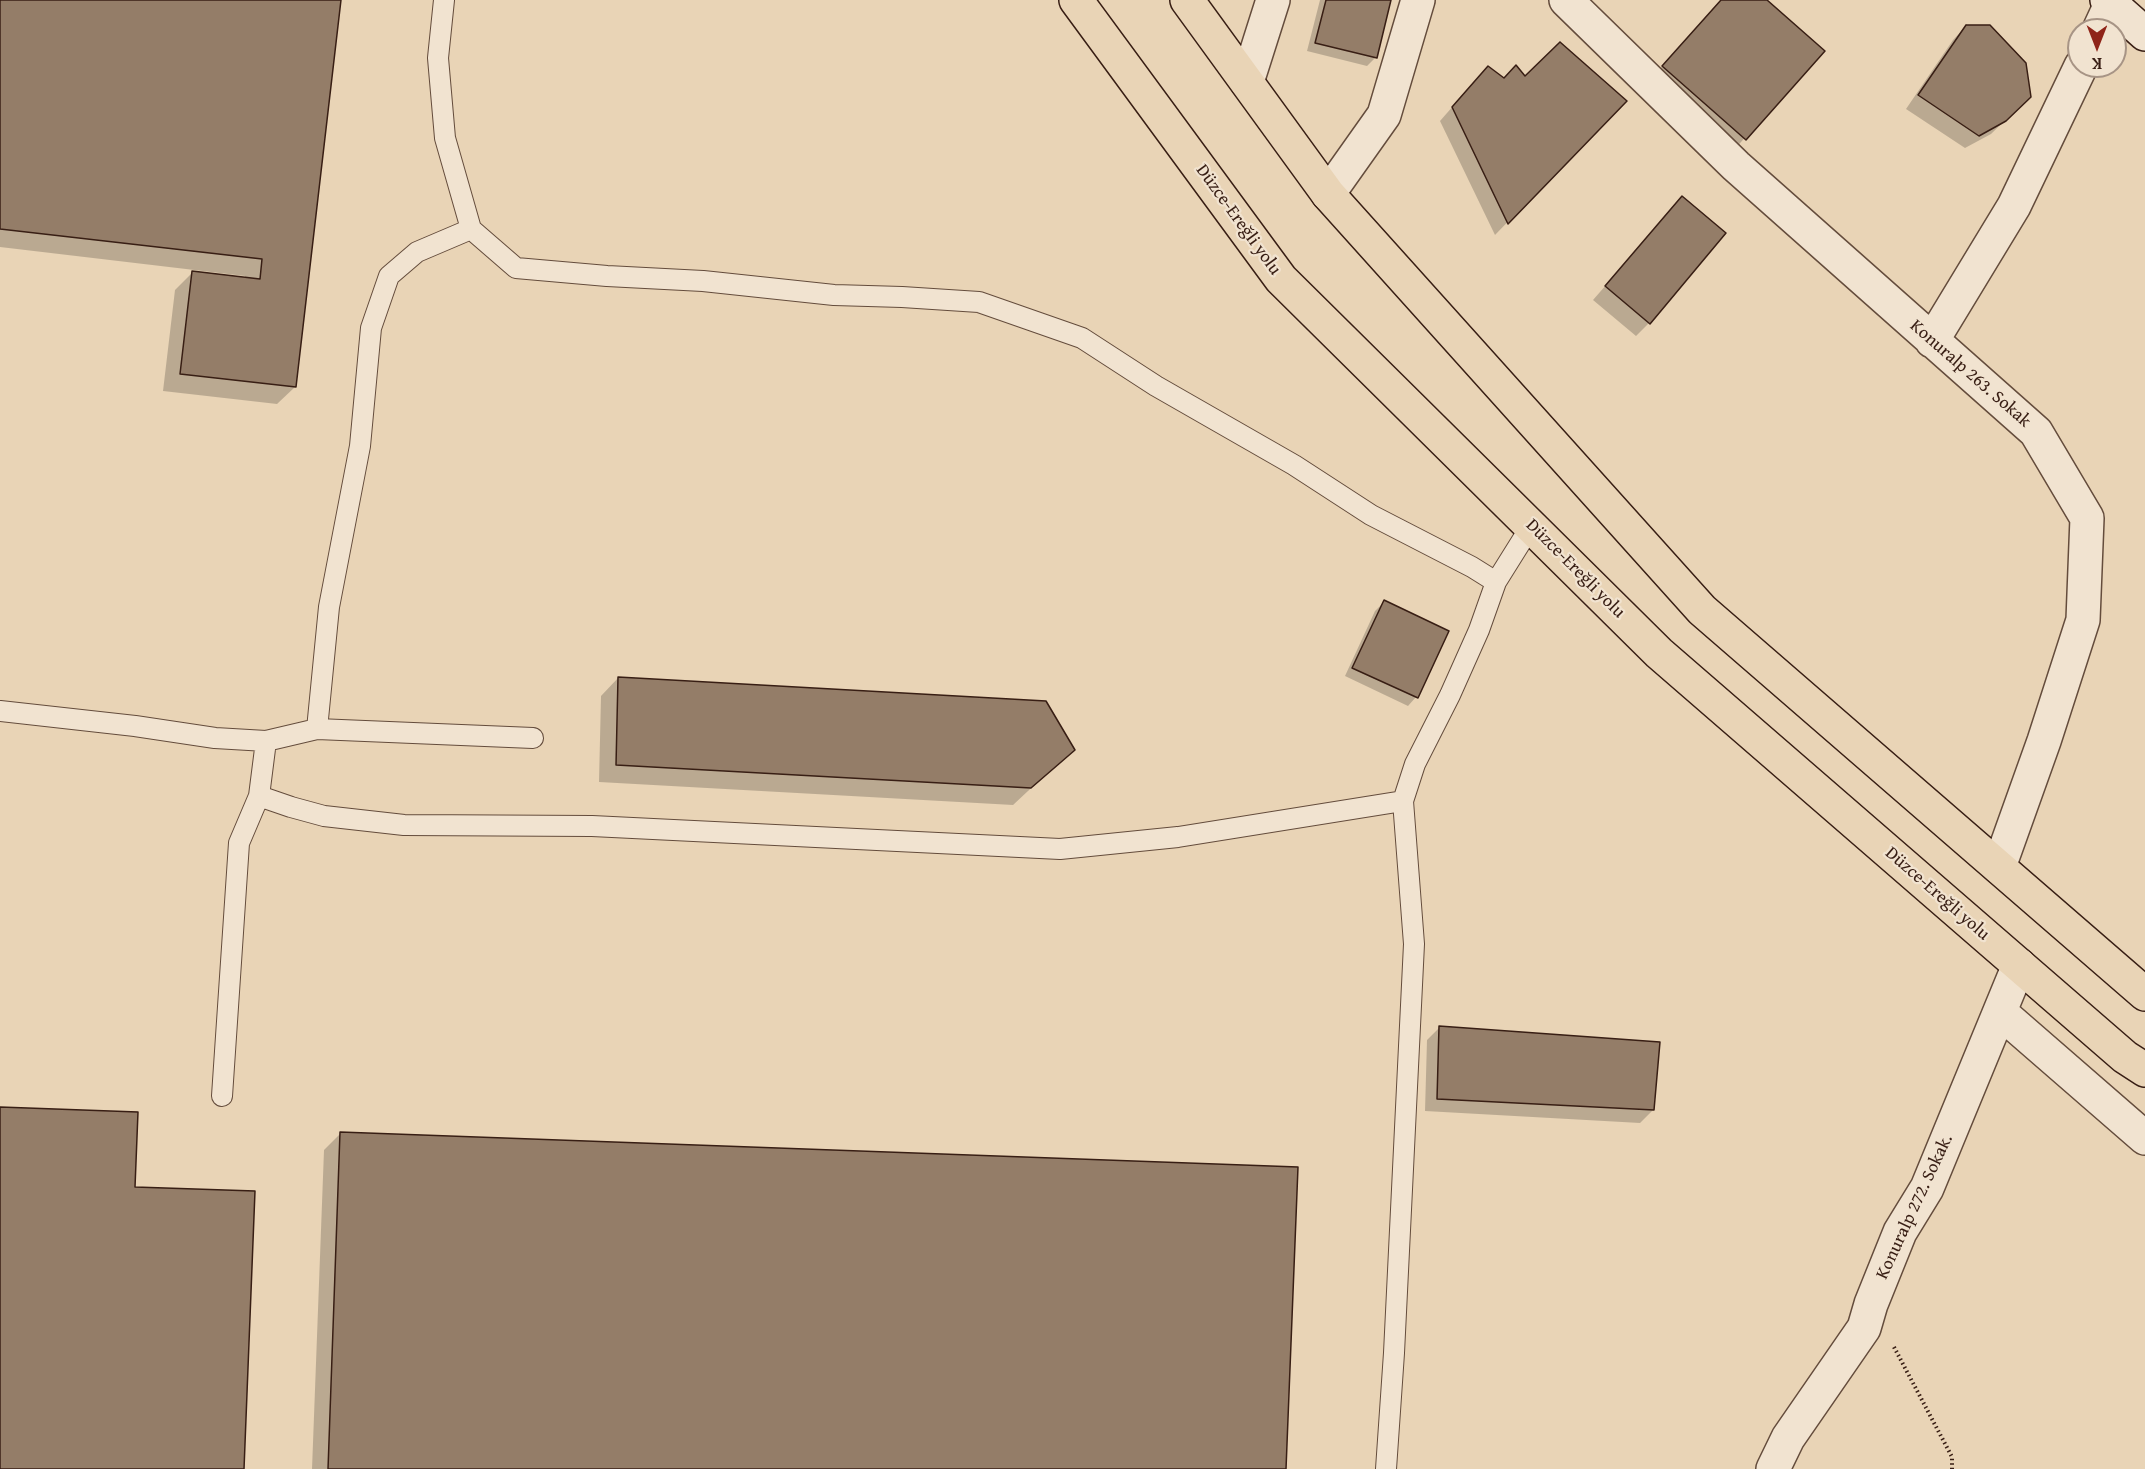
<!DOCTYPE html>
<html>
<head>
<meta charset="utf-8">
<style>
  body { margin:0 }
  #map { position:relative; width:2145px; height:1469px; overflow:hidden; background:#e9d4b6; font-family:"Gentium Book Plus",serif }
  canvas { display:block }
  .north { position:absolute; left:2067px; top:18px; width:60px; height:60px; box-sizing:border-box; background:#f1e3d0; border:2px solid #a79485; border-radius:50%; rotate:180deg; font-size:16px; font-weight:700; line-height:24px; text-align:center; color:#381e14 }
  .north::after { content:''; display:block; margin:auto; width:21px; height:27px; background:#8f2418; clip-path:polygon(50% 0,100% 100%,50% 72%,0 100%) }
</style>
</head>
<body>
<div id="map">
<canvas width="2145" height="1469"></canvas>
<div class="north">K</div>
</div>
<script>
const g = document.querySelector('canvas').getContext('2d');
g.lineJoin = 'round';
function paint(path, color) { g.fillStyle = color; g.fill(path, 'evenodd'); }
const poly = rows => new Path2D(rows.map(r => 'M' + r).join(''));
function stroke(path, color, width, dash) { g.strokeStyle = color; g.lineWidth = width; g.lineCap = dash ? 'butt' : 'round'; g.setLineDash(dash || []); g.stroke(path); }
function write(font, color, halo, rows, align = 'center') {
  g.font = font + ' "Gentium Book Plus",serif'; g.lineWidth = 4.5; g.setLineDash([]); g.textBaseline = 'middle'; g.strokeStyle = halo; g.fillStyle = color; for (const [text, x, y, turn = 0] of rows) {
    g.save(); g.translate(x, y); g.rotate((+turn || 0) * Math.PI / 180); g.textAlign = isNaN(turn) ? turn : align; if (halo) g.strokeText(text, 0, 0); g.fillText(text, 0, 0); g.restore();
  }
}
paint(poly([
  [0,0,340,0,295,387,277,404,163,391,175,290,192,273,245,279,245,276,0,247],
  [1320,0,1390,0,1376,57,1367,66,1307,51],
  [1721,0,1765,0,1823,51,1732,152,1650,80],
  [1966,26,2030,96,1991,134,1965,148,1906,109,1953,40],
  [1525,78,1625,101,1495,235,1440,121,1475,81],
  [1682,198,1649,323,1636,336,1593,300],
  [1384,602,1447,632,1416,697,1408,706,1345,676,1375,611],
  [618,678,1073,749,1013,805,599,782,601,696],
  [1440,1027,1653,1110,1640,1123,1425,1111,1427,1040],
  [341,1133,1285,1469,312,1469,324,1150]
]), '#0003');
const building = poly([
  [0,0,341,0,296,387,180,374,192,271,260,279,262,259,0,229,0,0],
  [1326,0,1391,0,1377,58,1315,43,1326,0],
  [1721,0,1767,0,1825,51,1746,140,1662,66,1721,0],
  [1966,25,1990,25,2026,63,2031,97,2006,121,1979,136,1918,95,1966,25],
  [1560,42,1627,101,1508,224,1452,107,1488,66,1504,78,1516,65,1525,76,1560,42],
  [1682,196,1726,233,1650,324,1605,286,1682,196],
  [1384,600,1449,631,1418,698,1352,668,1384,600],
  [618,677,1046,701,1075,750,1031,788,616,765,618,677],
  [1439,1026,1660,1042,1654,1110,1437,1099,1439,1026],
  [0,1107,138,1112,135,1187,255,1191,244,1469,0,1469,0,1107],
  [340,1132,1298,1167,1286,1469,328,1469,340,1132]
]);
paint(building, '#947d68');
stroke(building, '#381e14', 1.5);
const lane = poly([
  [444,0,438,58,445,138,471,229,516,268,607,276,703,281,834,295,902,297,979,302,1082,338,1156,386,1294,465,1371,515,1472,567,1496,582,1531,526],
  [0,711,135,726,215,738,266,741,317,729,329,607,360,446,371,328,389,276,417,252,471,229],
  [317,729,533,738],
  [266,741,259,796,291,807,324,816,404,825,592,826,1060,849,1178,837,1403,801,1415,764,1450,695,1479,630,1496,582],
  [222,1096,239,843,259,796],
  [1386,1469,1394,1353,1414,944,1403,801]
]);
const street = poly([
  [1566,0,1736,166,2036,432,2087,518,2083,620,2044,741,1999,867],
  [2099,30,2111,4],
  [1247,82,1273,0],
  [1328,194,1384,115,1418,0],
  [1932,341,2014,206,2081,66],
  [2000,1012,2145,1138],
  [1773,1469,1788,1438,1864,1328,1871,1304,1900,1232,1927,1188,2019,965]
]);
const secondary = poly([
  [2107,0,2145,34]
]);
const highway = poly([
  [1076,0,1281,279,1659,653,2125,1057,2145,1070],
  [1187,0,1328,194,1702,610,2145,994]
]);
stroke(lane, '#644c3c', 22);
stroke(street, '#644c3c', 36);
stroke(secondary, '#381e14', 36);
stroke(highway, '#381e14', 36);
stroke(poly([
  [1894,1347,1952,1457,1952,1469]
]), '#381e14', 4, [1.5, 3]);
stroke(lane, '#f1e3d0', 20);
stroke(street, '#f1e3d0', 33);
stroke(secondary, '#f1e3d0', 33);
stroke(highway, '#e9d4b6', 33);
write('18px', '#381e14', '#f1e3d0', [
  ["Düzce-Ereğli yolu",1238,220,54],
  ["Konuralp 263. Sokak",1970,374,41],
  ["Düzce-Ereğli yolu",1575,569,45],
  ["Düzce-Ereğli yolu",1937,894,41],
  ["Konuralp 272. Sokak.",1915,1207,-65]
]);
</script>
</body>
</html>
